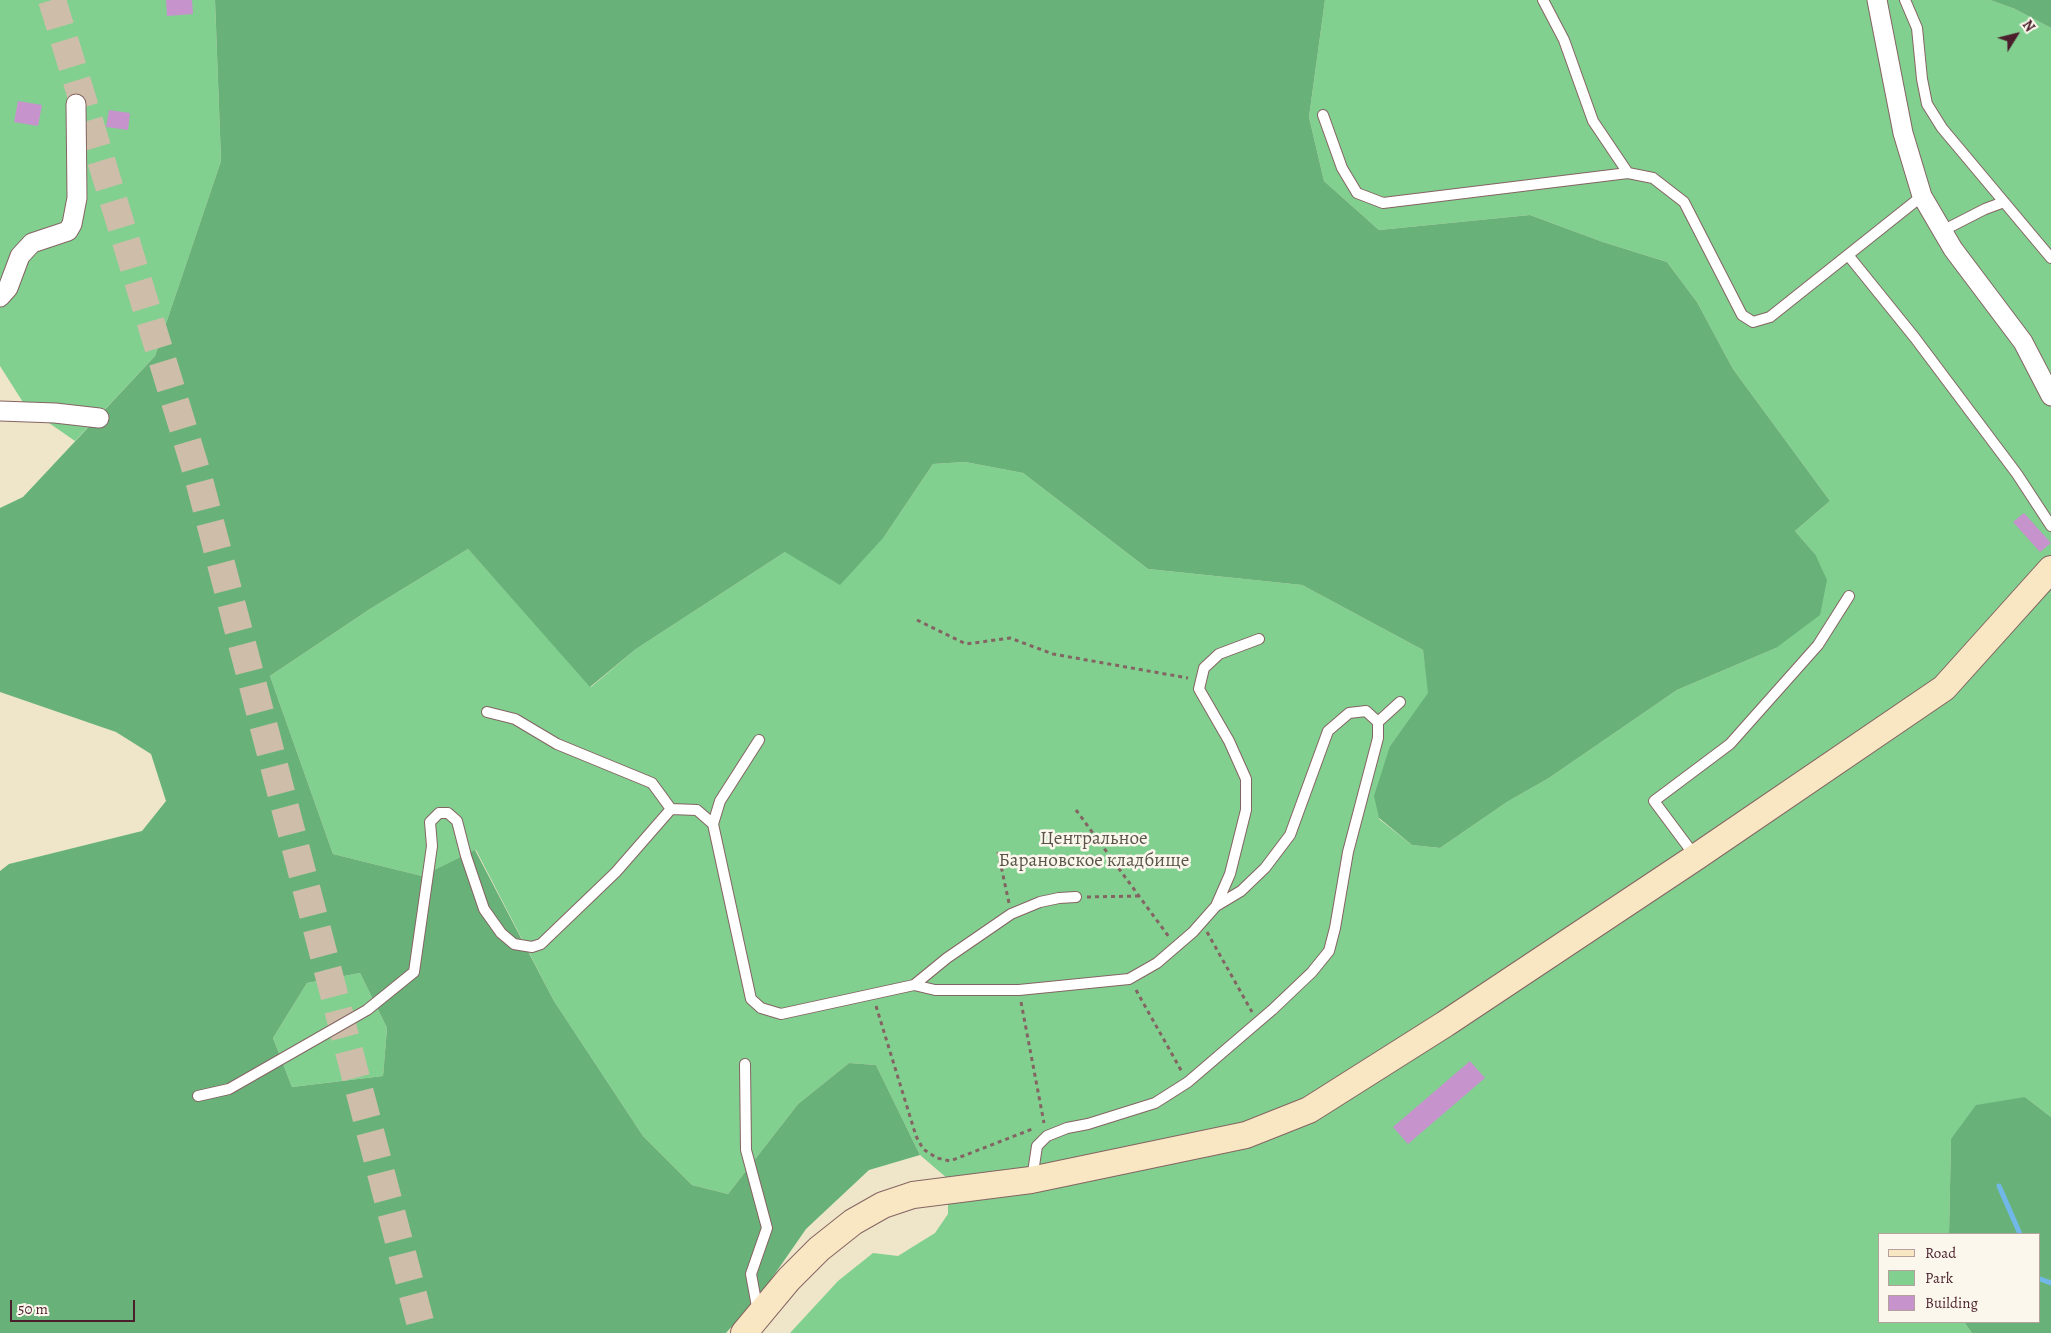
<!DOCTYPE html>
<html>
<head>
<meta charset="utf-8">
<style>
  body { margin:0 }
  #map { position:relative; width:2051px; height:1333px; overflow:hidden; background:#efe5c9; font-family:Alegreya,serif }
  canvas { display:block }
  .legend { position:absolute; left:1878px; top:1233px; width:162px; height:90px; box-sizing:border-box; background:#fbf7ec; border:1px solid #b4a19f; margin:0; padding:6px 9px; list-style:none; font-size:15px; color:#4a1f2b }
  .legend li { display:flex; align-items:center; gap:10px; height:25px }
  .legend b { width:25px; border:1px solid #b4a19f }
  .north { position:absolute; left:1991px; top:10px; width:50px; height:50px; -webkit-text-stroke:4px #fbf7ec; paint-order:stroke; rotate:54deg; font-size:14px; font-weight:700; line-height:20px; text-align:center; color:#4a1f2b }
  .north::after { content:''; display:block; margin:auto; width:18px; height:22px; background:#4a1f2b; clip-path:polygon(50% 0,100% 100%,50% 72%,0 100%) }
  .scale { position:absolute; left:10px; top:1300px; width:125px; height:22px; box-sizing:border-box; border:2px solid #4a1f2b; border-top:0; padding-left:6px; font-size:15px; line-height:18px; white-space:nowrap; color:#4a1f2b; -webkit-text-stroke:4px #fbf7ec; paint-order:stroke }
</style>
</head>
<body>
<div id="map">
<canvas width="2051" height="1333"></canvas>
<ul class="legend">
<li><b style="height:6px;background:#f9e7c3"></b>Road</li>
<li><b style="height:14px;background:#81d090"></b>Park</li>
<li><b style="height:14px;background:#c693cd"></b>Building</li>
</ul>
<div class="north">N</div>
<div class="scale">50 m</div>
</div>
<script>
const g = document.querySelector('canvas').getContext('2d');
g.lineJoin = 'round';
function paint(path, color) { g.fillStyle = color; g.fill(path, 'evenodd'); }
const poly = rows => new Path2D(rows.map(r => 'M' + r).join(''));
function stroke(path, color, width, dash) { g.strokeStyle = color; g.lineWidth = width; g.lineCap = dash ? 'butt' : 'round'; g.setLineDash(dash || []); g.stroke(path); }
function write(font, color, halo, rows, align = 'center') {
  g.font = font + ' Alegreya,serif'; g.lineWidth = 5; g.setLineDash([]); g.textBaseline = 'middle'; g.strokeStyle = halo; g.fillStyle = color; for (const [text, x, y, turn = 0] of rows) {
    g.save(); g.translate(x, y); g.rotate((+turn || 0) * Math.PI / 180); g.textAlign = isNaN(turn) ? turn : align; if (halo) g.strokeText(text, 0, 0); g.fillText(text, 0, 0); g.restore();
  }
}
paint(poly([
  [0,0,215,0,221,161,155,356,75,441,26,407,0,366],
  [1325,0,1990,0,2015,9,2051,28,2051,1117,2025,1097,1951,1139,1949,1234,1880,1234,1880,1322,1964,1322,1972,1333,790,1333,838,1281,873,1253,898,1256,935,1233,948,1214,948,1179,920,1155,876,1065,849,1063,798,1104,728,1194,692,1185,643,1136,554,1001,476,850,422,876,333,854,270,676,370,609,468,549,591,687,636,649,785,552,884,537,933,464,965,462,1023,473,1148,569,1302,585,1423,650,1429,693,1390,746,1379,819,1412,845,1440,848,1507,802,1549,778,1677,690,1776,648,1815,554,1795,531,1830,501,1733,369,1697,302,1667,262,1603,242,1530,215,1379,230,1324,181,1309,117],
  [360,973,387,1028,383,1076,292,1087,273,1038,307,983]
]), '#81d090');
paint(poly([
  [215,0,1325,0,1309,117,1324,181,1379,230,1530,215,1603,242,1667,262,1697,302,1733,369,1830,501,1795,531,1815,554,1827,580,1820,615,1776,648,1677,690,1549,778,1507,802,1440,848,1412,845,1379,818,1374,796,1390,746,1428,693,1423,650,1302,585,1148,569,1023,473,965,462,933,464,884,537,840,585,785,552,636,649,590,687,468,549,370,609,270,676,333,854,422,876,475,850,554,1001,643,1136,692,1185,728,1194,798,1104,849,1063,876,1065,920,1155,869,1170,806,1229,763,1291,726,1333,0,1333,0,871,9,864,142,831,166,801,151,754,116,732,0,692,0,508,23,497,155,356,221,161],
  [360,973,387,1028,383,1076,292,1087,273,1038,307,983],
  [1990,0,2051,0,2051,28,2015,9],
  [2025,1097,2051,1117,2051,1333,1972,1333,1964,1322,2040,1322,2040,1234,1949,1234,1951,1139,1976,1105]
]), '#68b27a');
stroke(poly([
  [1999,1186,2020,1234],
  [2040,1279,2051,1283]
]), '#71b8e8', 5);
paint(poly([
  [166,0,192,0,193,14,167,16],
  [18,101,42,105,38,126,14,122],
  [109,110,130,113,128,130,106,127],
  [2024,513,2051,543,2040,552,2013,522],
  [1470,1061,1485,1078,1408,1144,1393,1127]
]), '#c693cd');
stroke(poly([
  [52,0,199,480,423,1333]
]), '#cebda9', 28, [28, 14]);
const lane = poly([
  [1543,0,1564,40,1593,121,1628,173],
  [1905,0,1917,28,1922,79,1927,104,1942,128,2051,258],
  [1323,115,1342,168,1357,193,1383,203,1628,173,1653,178,1684,202,1742,315,1753,322,1770,317,1922,196],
  [1942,231,1985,209,2004,202],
  [1848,255,1915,338,2017,474,2051,526],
  [487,712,515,719,557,744,652,783,671,809],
  [1378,722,1400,702],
  [713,824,720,801,759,740],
  [1695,856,1654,801,1730,744,1818,645,1849,596],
  [1216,906,1230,874,1246,810,1246,779,1229,741,1199,689,1204,668,1219,654,1259,639],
  [914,985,947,958,1011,914,1040,902,1059,898,1076,897],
  [745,1064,746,1150,767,1228,751,1274,758,1312],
  [198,1096,229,1089,367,1010,414,972,432,846,430,822,439,813,448,813,457,821,466,856,484,909,501,933,514,944,532,947,541,944,616,872,671,809,697,810,713,824,751,999,761,1008,781,1014,914,985,935,990,1019,990,1129,979,1157,963,1193,932,1216,906,1241,891,1265,868,1290,835,1328,731,1349,713,1366,711,1378,722,1378,738,1348,852,1335,928,1329,951,1312,972,1272,1010,1188,1082,1155,1103,1088,1124,1067,1128,1047,1136,1037,1146,1032,1179]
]);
const street = poly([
  [1877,0,1903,133,1922,196,1953,249,2023,342,2051,396],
  [0,297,8,288,20,256,32,243,68,231,72,224,77,198,76,104],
  [0,411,55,413,99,418]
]);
const secondary = poly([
  [744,1333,789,1279,819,1249,853,1222,883,1205,913,1195,1031,1180,1246,1135,1309,1110,1445,1024,1696,857,1944,688,2051,569]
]);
stroke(lane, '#846462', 12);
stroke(street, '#846462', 21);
stroke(secondary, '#846462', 28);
stroke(poly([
  [917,620,966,644,1010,638,1053,654,1188,678],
  [1076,810,1169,937],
  [998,852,1009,903],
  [1087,897,1139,896],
  [1207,932,1252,1012],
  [1136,990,1182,1072],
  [1021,1002,1044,1123],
  [876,1006,916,1136,923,1149,937,1158,950,1161,1035,1128]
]), '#846462', 3, [4, 4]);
stroke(lane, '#fff', 10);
stroke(street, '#fff', 19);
stroke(secondary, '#f9e7c3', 26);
write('19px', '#5a5449', '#fbf7ec', [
  ["Центральное",1094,839],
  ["Барановское кладбище",1094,861]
]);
</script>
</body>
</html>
